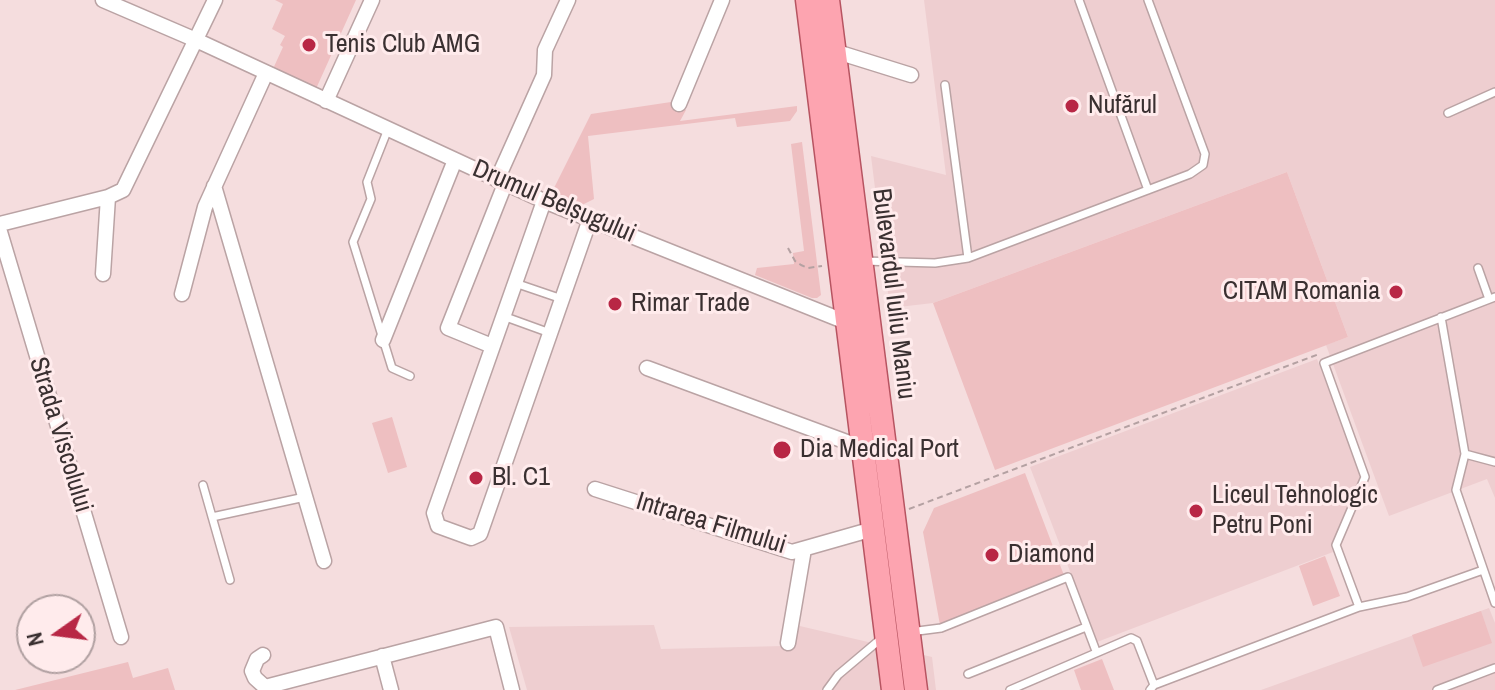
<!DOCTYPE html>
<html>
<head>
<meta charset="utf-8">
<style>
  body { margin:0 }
  #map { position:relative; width:1495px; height:690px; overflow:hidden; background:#f5ddde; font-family:"Archivo Narrow",sans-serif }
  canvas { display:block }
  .north { position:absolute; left:16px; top:594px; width:80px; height:80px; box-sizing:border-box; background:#ffebec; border:2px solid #b0a0a1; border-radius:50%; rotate:256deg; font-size:22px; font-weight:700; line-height:32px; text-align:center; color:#3a3031 }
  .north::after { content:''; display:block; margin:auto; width:28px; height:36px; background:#b82745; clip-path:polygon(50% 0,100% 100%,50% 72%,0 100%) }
</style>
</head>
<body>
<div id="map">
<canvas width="1495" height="690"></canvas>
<div class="north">N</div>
</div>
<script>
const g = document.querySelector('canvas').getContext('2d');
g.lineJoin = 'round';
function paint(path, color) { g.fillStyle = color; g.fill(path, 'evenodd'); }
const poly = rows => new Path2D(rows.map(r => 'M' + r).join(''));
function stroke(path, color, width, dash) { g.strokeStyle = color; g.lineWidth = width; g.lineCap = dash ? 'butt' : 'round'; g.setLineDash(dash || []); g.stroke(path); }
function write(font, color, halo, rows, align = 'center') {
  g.font = font + ' "Archivo Narrow",sans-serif'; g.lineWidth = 6; g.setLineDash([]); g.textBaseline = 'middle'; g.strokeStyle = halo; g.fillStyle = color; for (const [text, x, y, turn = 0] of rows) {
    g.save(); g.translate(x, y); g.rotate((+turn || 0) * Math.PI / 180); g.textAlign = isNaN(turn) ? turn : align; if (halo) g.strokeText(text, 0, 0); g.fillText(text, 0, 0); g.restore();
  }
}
paint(poly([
  [924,0,1495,0,1495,498,1487,479,1389,516,1326,345,1348,337,1287,172,933,303,890,308,871,156,946,175],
  [1317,359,1361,476,1331,546,1333,552,1097,642,1030,467],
  [1489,608,1495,623,1495,690,1261,690],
  [787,623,932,657,936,690,527,690,509,627,654,625,661,649,783,646]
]), '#eeced0');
paint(poly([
  [275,0,356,0,315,91,272,71,283,47,280,45,285,36,272,29,283,4],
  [671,102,686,110,680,121,797,106,797,111,790,121,737,127,735,118,588,136,594,199,582,205,552,192,591,114],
  [802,142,821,295,817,298,812,298,755,275,757,268,794,264,793,253,804,251,791,144],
  [1287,172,1348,337,995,470,933,303],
  [392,417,407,467,388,473,372,423],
  [1025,473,1065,578,940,625,923,532,934,508],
  [1325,556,1340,596,1313,606,1299,566],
  [1481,611,1492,643,1423,667,1412,635],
  [1102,659,1114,690,1081,690,1074,670],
  [128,662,133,678,168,668,175,690,15,690]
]), '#eebfc1');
const service = poly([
  [1079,0,1148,190],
  [945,85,968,258],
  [1448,113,1495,92],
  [388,129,367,182,371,199,353,242,392,368,410,376],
  [863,261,935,263,968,258,1190,174,1203,165,1205,154,1148,0],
  [1478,268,1489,299],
  [515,283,562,299],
  [503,316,550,333],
  [1441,317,1465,454,1495,462],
  [1465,454,1456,490,1495,603],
  [203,485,230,580],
  [212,517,305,497],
  [1359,607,1336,545,1365,477,1324,363,1495,297],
  [910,632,941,628,1068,577,1096,651],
  [968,674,1086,627],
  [827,690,838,675,883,637],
  [1010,690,1131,638,1137,641,1154,685],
  [1150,690,1154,685,1359,607,1407,597,1483,570],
  [1437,690,1495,668]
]);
const minor = poly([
  [103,0,196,40,544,201,846,322],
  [834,51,911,75],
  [326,101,372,0],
  [679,104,722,0],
  [497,180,544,75,545,50,568,0],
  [214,186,324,561],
  [544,201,434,513,438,526,471,538,480,534,590,219],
  [0,224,108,197,123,190,215,0],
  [0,232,121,637],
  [103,274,108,197],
  [182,294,205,207,266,73],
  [383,340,455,160],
  [492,346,448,328,505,184],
  [647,368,863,448],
  [595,489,792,552,873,529],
  [788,643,804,549],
  [263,655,257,659,252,671,255,678,265,687,496,627,512,690],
  [382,656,391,690]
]);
const primary = poly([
  [807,0,893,690],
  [828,0,916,690]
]);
stroke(service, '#baa3a4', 10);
stroke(minor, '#baa3a4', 17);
stroke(primary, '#b75461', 25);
stroke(poly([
  [788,248,795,261,801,265,808,268,822,266],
  [909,509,1319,354]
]), '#b4a1a2', 2, [6, 4]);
stroke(service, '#fff', 7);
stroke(minor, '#fff', 14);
stroke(primary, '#fda4b0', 22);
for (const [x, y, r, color] of [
  [309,45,8,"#b82745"],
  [1072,106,8,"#b82745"],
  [1396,292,8,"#b82745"],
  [615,304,8,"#b82745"],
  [782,450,10,"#b82745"],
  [476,478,8,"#b82745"],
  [1196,511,8,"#b82745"],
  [992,555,8,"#b82745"]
]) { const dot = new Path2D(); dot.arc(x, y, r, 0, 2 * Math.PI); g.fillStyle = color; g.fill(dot); stroke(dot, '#ffebec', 3); }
write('26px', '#3a3031', '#ffebec', [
  ["Tenis Club AMG",325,45],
  ["Nufărul",1088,106],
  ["CITAM Romania",1380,292,"right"],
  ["Rimar Trade",631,304],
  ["Dia Medical Port",800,450],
  ["Bl. C1",492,478],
  ["Liceul Tehnologic",1212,496],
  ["Petru Poni",1212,526],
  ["Diamond",1008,555]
], 'left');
write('26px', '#3a3031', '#ffebec', [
  ["Drumul Belșugului",554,202,23],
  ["Bulevardul Iuliu Maniu",893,294,83],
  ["Strada Viscolului",60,435,73],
  ["Intrarea Filmului",711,524,17]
]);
</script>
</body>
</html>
